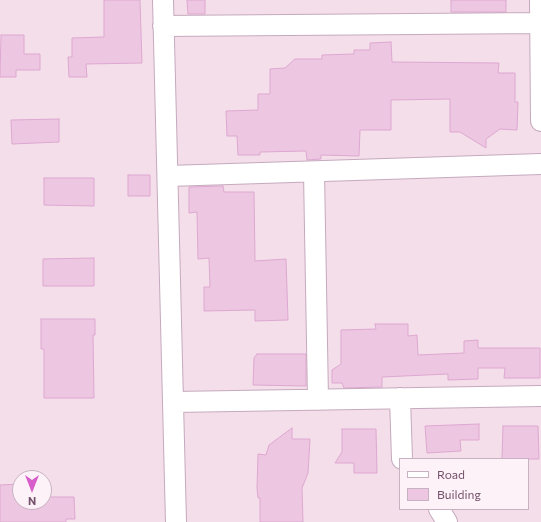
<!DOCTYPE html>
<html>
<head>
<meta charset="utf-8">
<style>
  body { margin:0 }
  #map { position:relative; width:541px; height:522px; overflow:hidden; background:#fbecf3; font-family:Commissioner,sans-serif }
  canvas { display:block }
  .legend { position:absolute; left:399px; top:458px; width:130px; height:52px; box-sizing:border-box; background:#fdf2f8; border:1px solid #c6b2c0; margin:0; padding:5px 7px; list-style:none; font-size:12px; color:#74516b }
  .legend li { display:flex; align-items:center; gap:8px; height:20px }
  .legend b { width:20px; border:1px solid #c6b2c0 }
  .north { position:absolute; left:12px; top:470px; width:40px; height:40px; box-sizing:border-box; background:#fdf2f8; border:1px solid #c6b2c0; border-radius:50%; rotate:180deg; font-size:11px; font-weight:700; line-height:16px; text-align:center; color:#74516b }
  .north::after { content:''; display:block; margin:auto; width:14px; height:18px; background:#d75eca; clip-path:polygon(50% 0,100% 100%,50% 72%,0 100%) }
</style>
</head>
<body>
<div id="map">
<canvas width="541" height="522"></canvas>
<ul class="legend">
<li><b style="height:5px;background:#fff"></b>Road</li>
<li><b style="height:11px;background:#edc6e2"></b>Building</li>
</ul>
<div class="north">N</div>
</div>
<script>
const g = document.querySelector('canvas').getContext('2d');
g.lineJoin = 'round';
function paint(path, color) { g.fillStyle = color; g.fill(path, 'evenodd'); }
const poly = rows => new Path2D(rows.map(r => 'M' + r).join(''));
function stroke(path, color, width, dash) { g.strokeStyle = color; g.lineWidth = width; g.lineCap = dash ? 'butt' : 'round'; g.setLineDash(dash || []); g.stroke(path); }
paint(poly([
  [0,0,541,0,541,522,0,522],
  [400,459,528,459,528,509,400,509],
  [20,478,44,478,44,502,20,502]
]), '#f4deea');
const building = poly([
  [104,0,140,0,142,63,86,64,87,77,69,77,68,57,72,57,72,38,104,37,104,0],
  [187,0,205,0,205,14,188,14,187,0],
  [451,0,506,0,506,12,451,12,451,0],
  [1,35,24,35,24,54,40,54,40,70,16,70,16,77,0,77,1,35],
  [391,42,392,62,499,63,498,73,515,73,515,102,518,102,517,130,500,129,486,139,486,148,460,132,450,132,450,99,391,100,391,130,360,130,359,156,321,155,321,159,307,160,306,151,260,152,260,155,238,155,237,136,227,136,226,111,258,110,258,94,270,94,270,69,285,68,295,59,322,59,322,55,354,54,354,50,370,50,370,43,391,42],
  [59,119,59,142,12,144,11,120,59,119],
  [128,175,150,175,150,196,128,196,128,175],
  [44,178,94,178,94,206,44,205,44,178],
  [223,186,224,192,254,192,255,261,286,259,288,320,255,321,255,310,204,311,204,287,210,287,209,258,198,259,197,212,189,213,189,187,223,186],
  [94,258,94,286,43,286,43,259,94,258],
  [41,319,95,319,95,335,93,335,94,398,44,398,44,349,41,349,41,319],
  [375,324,408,324,408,336,417,335,418,355,464,353,464,341,478,340,478,348,540,348,540,378,504,378,505,368,478,368,478,379,448,380,448,374,382,377,382,387,344,388,342,383,332,383,332,370,341,364,341,330,376,329,375,324],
  [257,354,306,354,306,386,253,385,254,358,257,354],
  [479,424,479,440,460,440,461,451,427,453,425,426,479,424],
  [503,426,538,426,539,459,502,459,503,426],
  [292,428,292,439,310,439,308,473,302,488,303,522,260,522,260,498,258,498,257,488,258,454,266,455,269,445,292,428],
  [342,429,376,429,377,473,354,473,354,463,335,463,342,452,342,429],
  [20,484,20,502,44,502,44,484,44,497,74,497,75,519,66,519,66,522,0,522,0,485,20,484]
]);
paint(building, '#edc6e2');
stroke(building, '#dea8d0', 1);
const minor = poly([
  [163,0,176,522],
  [540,0,541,121],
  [163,26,541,23],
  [314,172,318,400],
  [168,176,541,164],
  [400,398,402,459],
  [174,402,541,396],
  [439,509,447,522]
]);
stroke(minor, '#c5aabd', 22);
stroke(minor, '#fff', 20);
</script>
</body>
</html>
